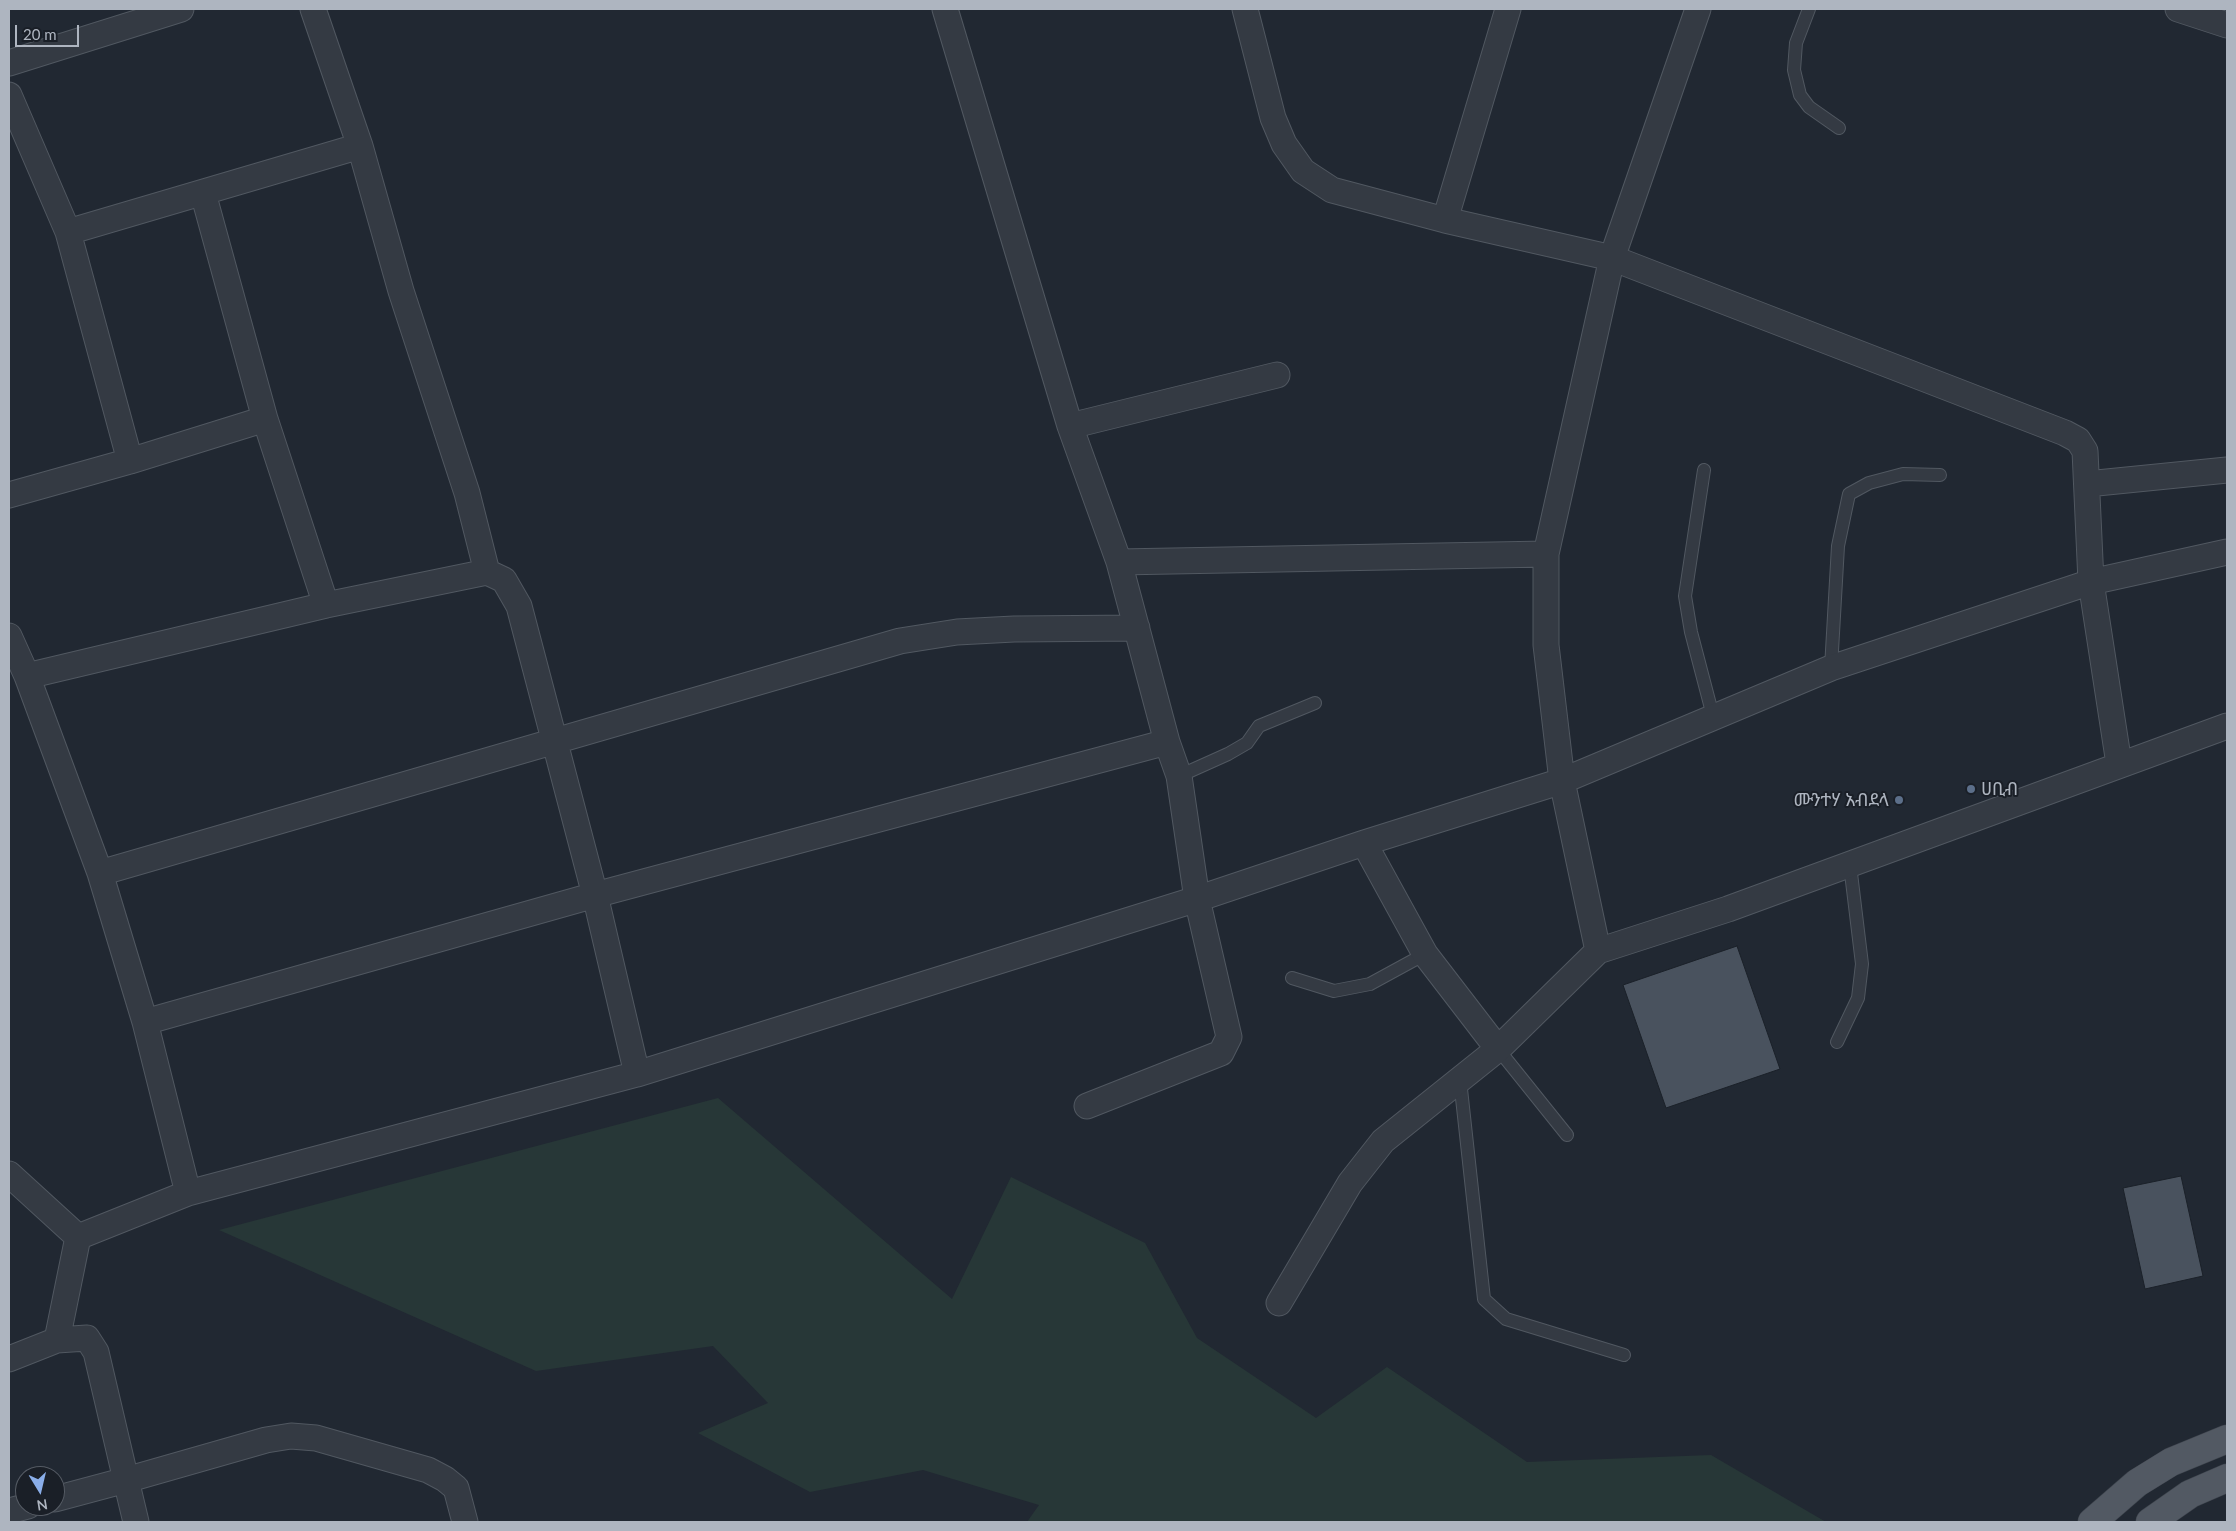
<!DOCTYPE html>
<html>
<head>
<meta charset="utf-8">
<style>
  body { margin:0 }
  #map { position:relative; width:2236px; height:1531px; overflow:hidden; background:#212832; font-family:Lato,sans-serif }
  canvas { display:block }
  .frame { position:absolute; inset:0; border:10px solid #aeb5c0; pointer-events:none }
  .north { position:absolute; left:15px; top:1466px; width:50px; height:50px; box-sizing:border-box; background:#1a1f27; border:1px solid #555b64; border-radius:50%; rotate:171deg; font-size:14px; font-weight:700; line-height:20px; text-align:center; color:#aeb5c0 }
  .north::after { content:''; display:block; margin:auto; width:18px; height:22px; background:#8aaee9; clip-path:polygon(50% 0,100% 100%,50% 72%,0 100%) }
  .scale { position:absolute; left:15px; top:25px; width:64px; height:22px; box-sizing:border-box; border:2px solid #aeb5c0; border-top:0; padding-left:6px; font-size:15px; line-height:18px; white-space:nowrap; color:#aeb5c0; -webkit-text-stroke:4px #1a1f27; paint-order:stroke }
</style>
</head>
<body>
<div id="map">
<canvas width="2236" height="1531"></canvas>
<div class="frame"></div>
<div class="north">N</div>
<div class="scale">20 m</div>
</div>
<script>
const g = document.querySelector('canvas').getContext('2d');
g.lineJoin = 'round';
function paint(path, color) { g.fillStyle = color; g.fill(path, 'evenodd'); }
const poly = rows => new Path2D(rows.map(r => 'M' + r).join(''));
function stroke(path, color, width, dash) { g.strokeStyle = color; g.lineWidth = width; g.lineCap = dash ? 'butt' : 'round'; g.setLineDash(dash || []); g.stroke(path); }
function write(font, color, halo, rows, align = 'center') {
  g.font = font + ' Lato,"Noto Sans Ethiopic",sans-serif'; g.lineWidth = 4; g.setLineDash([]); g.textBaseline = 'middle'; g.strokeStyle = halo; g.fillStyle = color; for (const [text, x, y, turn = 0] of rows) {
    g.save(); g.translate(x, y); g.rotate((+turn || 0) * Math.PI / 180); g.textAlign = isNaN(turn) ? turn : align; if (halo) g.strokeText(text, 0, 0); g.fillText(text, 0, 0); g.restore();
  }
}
paint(poly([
  [718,1098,952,1299,1011,1177,1145,1243,1197,1338,1316,1418,1387,1367,1527,1462,1711,1455,1826,1522,1027,1522,1039,1505,923,1470,810,1492,698,1433,768,1403,713,1346,536,1371,219,1230]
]), '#273737');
const building = poly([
  [1737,946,1780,1069,1666,1108,1623,985,1737,946],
  [2181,1176,2203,1276,2145,1289,2123,1188,2181,1176]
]);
paint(building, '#49525e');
stroke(building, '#1b2129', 1);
const service = poly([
  [1809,9,1796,43,1794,70,1800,95,1809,107,1839,128],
  [1704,470,1685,596,1691,632,1713,716],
  [1831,668,1838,546,1849,494,1869,483,1903,474,1940,475],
  [1179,776,1228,754,1247,743,1259,726,1315,703],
  [1292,978,1334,991,1370,984,1425,954],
  [1837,1042,1858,998,1862,964,1850,865],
  [1498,1049,1567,1135],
  [1460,1080,1484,1299,1506,1319,1624,1355]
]);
const minor = poly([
  [313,9,360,146,401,291,467,493,487,572],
  [945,9,1070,426,1119,562,1167,742,1179,776,1197,899,1229,1037,1221,1053,1087,1106],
  [1245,9,1273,118,1284,144,1303,171,1332,190,1445,220,1612,258,2065,433,2078,440,2085,451,2091,582,2119,764],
  [1698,9,1612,258,1546,554,1546,645,1562,781,1598,951,1728,909,2227,726],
  [2178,9,2227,25],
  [9,63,181,9],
  [9,95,68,232],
  [1445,220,1508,9],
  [265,419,326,605],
  [1070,426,1277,375],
  [130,461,68,232,360,146],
  [2087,484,2227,470],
  [9,495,130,461,265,419,203,193],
  [1119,562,1546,554],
  [9,636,27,676,100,873,145,1022,188,1193],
  [27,676,326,605,487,572,504,580,519,606,595,895,637,1074],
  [1364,843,1425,954,1498,1049],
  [100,873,900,641,957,632,1014,629,1137,628],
  [145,1022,595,895,1167,742],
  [9,1174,78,1237],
  [78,1237,188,1193,637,1074,1197,899,1364,843,1562,781,1831,668,2091,582,2227,552],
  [1279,1303,1350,1183,1383,1141,1498,1049,1598,951],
  [57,1340,78,1237],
  [9,1359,57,1340,87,1338,96,1352,126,1480,266,1440,291,1436,316,1438,428,1470,445,1479,456,1488,465,1522],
  [55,1499,126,1480,136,1522],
  [9,1511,28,1506]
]);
const primary = poly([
  [2092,1522,2137,1483,2171,1462,2227,1439],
  [2150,1522,2190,1494,2227,1478]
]);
stroke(service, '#515861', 14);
stroke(minor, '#515861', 27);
stroke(primary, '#3d434c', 29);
stroke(service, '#343a43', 12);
stroke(minor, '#343a43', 25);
stroke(primary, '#525963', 28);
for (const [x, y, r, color] of [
  [1971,789,5,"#5c6f8a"],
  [1899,800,5,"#5c6f8a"]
]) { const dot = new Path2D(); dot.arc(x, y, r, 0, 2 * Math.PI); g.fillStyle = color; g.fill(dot); stroke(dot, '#1a1f27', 2); }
write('18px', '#aeb5c0', '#1a1f27', [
  ["ሀቢብ",1981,789],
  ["ሙንተሃ አብደላ",1889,800,"right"]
], 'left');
</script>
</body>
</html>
